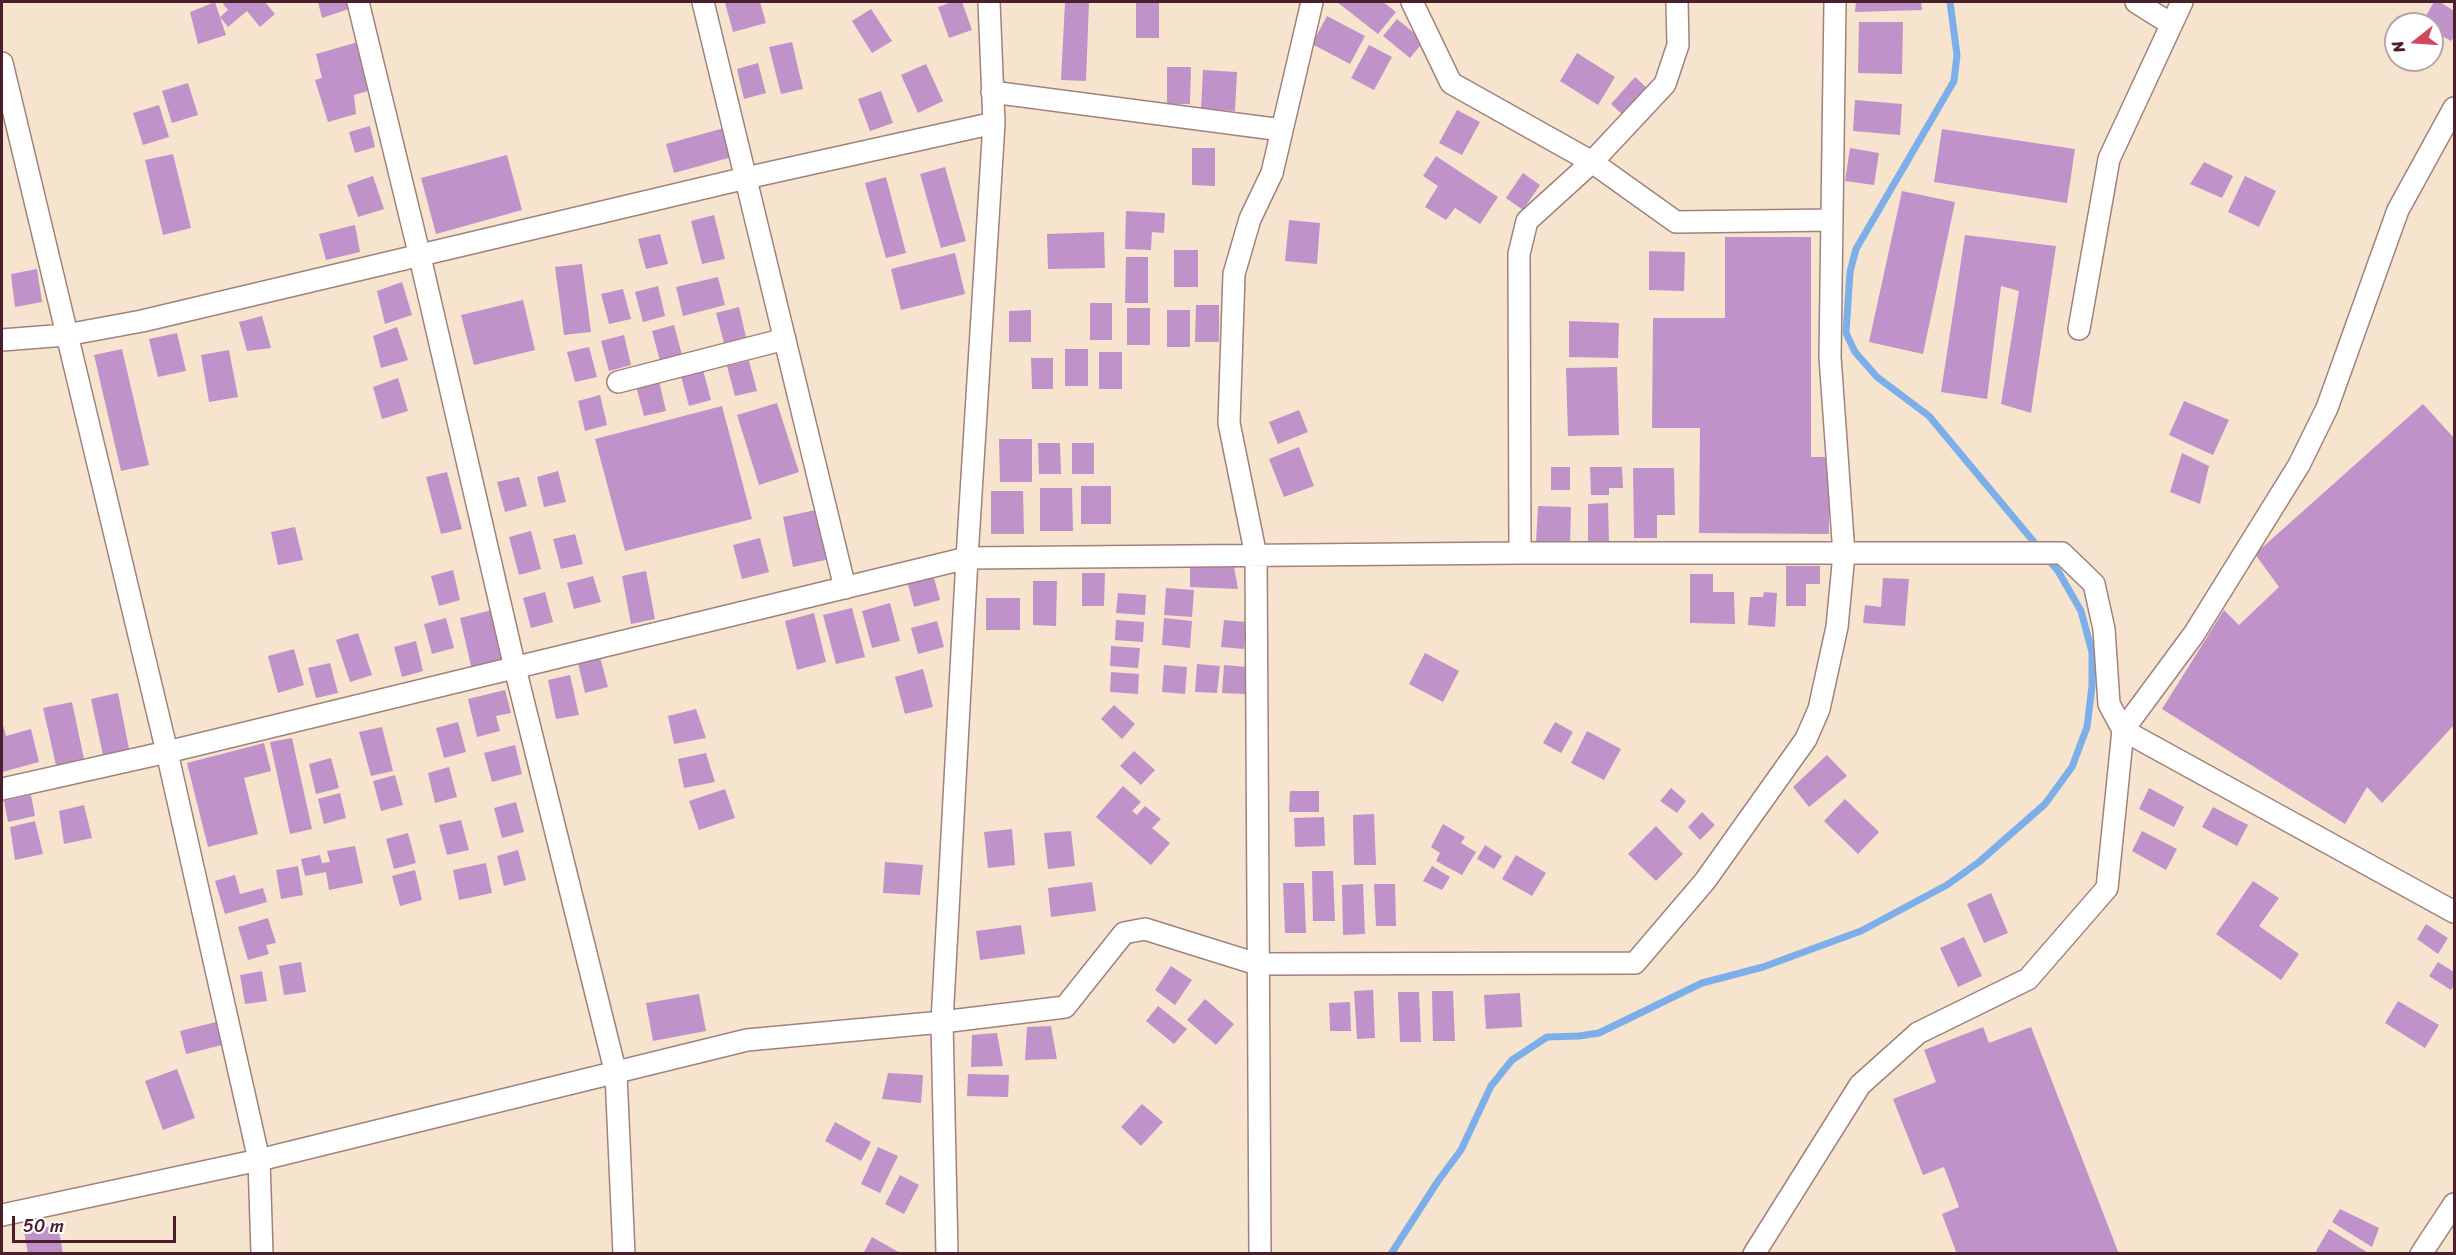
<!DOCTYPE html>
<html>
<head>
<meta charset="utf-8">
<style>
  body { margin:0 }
  #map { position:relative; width:2456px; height:1255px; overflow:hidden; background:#f7e4ce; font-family:Sriracha,sans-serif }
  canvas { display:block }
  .frame { position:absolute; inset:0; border:3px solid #4a1f2b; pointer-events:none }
  .north { position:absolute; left:2384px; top:12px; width:60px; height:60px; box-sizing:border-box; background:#fff; border:2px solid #b7a5aa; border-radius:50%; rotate:253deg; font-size:16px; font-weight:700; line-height:24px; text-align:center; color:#4a1f2b }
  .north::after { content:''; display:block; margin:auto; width:21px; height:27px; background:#d1495b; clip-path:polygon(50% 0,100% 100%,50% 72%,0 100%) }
  .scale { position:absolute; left:12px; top:1216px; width:164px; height:27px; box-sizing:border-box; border:3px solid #4a1f2b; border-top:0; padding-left:8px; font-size:18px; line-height:21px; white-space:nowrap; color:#4a1f2b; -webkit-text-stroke:4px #fff; paint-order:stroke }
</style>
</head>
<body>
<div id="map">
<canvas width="2456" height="1255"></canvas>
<div class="frame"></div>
<div class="north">N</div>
<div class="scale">50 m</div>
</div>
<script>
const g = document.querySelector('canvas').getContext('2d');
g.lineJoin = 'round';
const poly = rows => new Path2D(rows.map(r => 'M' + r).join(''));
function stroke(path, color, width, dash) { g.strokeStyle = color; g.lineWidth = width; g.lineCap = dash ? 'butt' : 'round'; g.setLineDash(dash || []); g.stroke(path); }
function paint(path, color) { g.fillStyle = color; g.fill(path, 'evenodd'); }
stroke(poly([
  [1950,2,1957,55,1954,81,1856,249,1850,272,1846,333,1855,352,1877,377,1929,416,2039,548],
  [1391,1254,1438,1181,1461,1150,1491,1086,1512,1060,1547,1037,1579,1036,1599,1033,1702,983,1763,967,1861,931,1947,885,1979,862,2045,804,2072,767,2087,727,2092,686,2092,652,2081,611,2058,571,2046,557]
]), '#7cafe9', 7);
paint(poly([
  [215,2,226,35,198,44,190,12],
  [226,2,265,2,275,14,260,27,247,11,228,27,220,17,228,10,223,4],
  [318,2,346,2,349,9,322,18],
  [731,2,760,2,766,23,733,32,725,3],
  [952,2,962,2,972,30,949,38,938,7],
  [1065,2,1089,2,1086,81,1061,80],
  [1136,2,1159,2,1159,38,1136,38],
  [1337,2,1383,2,1396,12,1378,34],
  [1856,2,1921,2,1922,10,1855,12],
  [2434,2,2440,2,2454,11,2454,37,2451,41,2432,30,2432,24,2421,24],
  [871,9,892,41,872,53,852,21],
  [1327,16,1365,36,1350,64,1312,44],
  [1397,19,1424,41,1410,58,1383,36],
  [1859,22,1903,22,1902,74,1858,73],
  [358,42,368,91,354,95,356,114,328,122,315,80,322,78,316,54],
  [792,42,803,89,781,94,769,47],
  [1369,45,1392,57,1374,90,1351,78],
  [1577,53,1615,77,1598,105,1560,81],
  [758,63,766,93,744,99,737,69],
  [926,64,943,101,918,113,901,75],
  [1167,67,1191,67,1190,104,1167,104],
  [1203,70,1237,72,1235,111,1201,109],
  [1635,77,1649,90,1625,117,1611,104],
  [188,83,198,115,172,123,162,91],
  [881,91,893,123,870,131,858,99],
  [1855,100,1902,104,1900,135,1853,131],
  [159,105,169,137,143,145,133,113],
  [1457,110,1480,122,1462,155,1439,143],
  [370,126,375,147,355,153,349,132],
  [724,128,732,157,674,173,666,144],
  [1942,129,2075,149,2067,203,1934,182],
  [1192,148,1215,148,1215,186,1192,185],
  [1850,148,1879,153,1874,185,1845,181],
  [173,154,191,228,163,235,145,160],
  [507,155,522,210,436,234,421,178],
  [1436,156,1498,197,1480,224,1455,208,1446,220,1425,207,1438,186,1423,176],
  [2204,162,2233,176,2222,198,2190,184],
  [945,167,966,241,941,248,920,174],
  [1523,173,1540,185,1523,210,1506,198],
  [373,176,384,209,358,217,347,185],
  [2245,176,2276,191,2259,227,2228,212],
  [886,177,906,253,886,258,865,183],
  [1902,191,1955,202,1923,354,1869,342],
  [1126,211,1165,213,1164,233,1152,232,1151,250,1125,249],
  [714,215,725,259,702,264,691,221],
  [1289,220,1320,223,1317,264,1285,261],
  [355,225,360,252,326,260,319,234],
  [1104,232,1105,268,1048,269,1047,234],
  [660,234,668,264,646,269,638,239],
  [1965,235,2056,246,2031,413,2001,404,2019,291,2001,286,1987,399,1941,392],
  [1725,237,1811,237,1811,457,1829,457,1829,534,1699,533,1700,428,1652,428,1653,318,1725,318],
  [1174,250,1198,250,1198,287,1174,287],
  [1649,251,1685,252,1684,291,1649,290],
  [955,253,965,294,901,310,891,269],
  [1126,257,1148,257,1148,303,1125,303],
  [582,264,591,332,564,335,555,267],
  [37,269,42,302,15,307,11,274],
  [718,277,725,305,683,316,676,287],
  [402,282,412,315,385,324,377,291],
  [658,286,665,316,643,322,635,292],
  [623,289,631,319,609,324,601,294],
  [523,300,535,350,474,365,461,315],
  [1090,303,1112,303,1112,340,1090,340],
  [1196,305,1219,305,1219,342,1195,342],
  [739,307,746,337,724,343,716,313],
  [1127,308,1150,308,1150,345,1127,345],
  [1031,310,1031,342,1009,342,1009,311],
  [1167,310,1190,310,1190,347,1167,347],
  [262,316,271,348,247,351,239,322],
  [1569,321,1619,323,1618,358,1569,357],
  [674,325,682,355,660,361,652,331],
  [397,327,408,360,381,368,373,336],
  [177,333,186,371,158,377,149,339],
  [624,335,631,365,609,371,601,341],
  [589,347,597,377,575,382,567,352],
  [122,349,149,465,121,471,94,355],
  [1065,349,1088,349,1088,386,1065,386],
  [229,350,238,397,209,402,201,355],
  [1099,352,1122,352,1122,389,1099,389],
  [1031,358,1053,358,1053,389,1032,389],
  [749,361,757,391,735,396,727,366],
  [1617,367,1619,435,1568,436,1566,368],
  [703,370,711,400,689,406,681,376],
  [398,378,408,411,382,419,373,387],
  [659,381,666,411,644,416,636,386],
  [600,395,607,425,585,431,578,401],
  [2184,401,2229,420,2213,455,2169,435],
  [777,403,799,472,759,485,737,415],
  [2423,404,2454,438,2454,725,2382,803,2367,787,2345,824,2162,709,2224,610,2239,625,2279,587,2255,554],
  [722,406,752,519,625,551,595,439],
  [1299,410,1308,432,1278,444,1269,422],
  [999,439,1032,439,1032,482,1000,482],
  [1038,443,1060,443,1061,474,1039,474],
  [1072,443,1094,443,1094,474,1072,474],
  [1299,447,1314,486,1284,497,1269,459],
  [2182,453,2209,466,2200,504,2170,492],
  [1551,467,1570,467,1570,490,1551,490],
  [1590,467,1622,467,1623,488,1609,488,1609,495,1591,495],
  [1633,468,1674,468,1675,515,1657,515,1657,538,1634,538],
  [558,471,566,502,544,507,537,477],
  [447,472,462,529,441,534,426,477],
  [519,477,527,506,505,512,497,482],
  [1081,486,1111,486,1111,524,1081,524],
  [1040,488,1072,488,1073,531,1040,531],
  [991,491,1023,491,1024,534,991,534],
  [1608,503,1609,542,1588,542,1588,504],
  [1538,506,1571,507,1570,544,1536,543],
  [820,509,830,559,793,567,783,517],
  [295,527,303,560,278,565,271,532],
  [531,531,541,569,519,575,509,537],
  [575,534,583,564,561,569,553,539],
  [760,538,769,572,742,579,733,545],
  [1786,566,1820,566,1820,584,1806,584,1806,606,1786,606],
  [1190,567,1234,567,1238,589,1190,587],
  [453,570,460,600,439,606,431,576],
  [646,571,655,619,631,624,622,576],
  [1082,573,1105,573,1104,606,1082,606],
  [933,574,940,600,914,607,907,581],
  [1690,574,1713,574,1713,592,1734,592,1735,624,1690,623],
  [593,576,601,602,574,609,567,583],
  [1883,578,1909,579,1905,626,1863,623,1865,605,1881,607],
  [1033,581,1057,581,1056,626,1033,625],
  [1166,588,1194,590,1192,617,1164,615],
  [545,592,553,622,531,628,523,598],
  [1764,592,1777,593,1775,627,1748,625,1750,597,1763,597],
  [1118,593,1146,595,1145,615,1116,613],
  [986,598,1020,598,1020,630,986,630],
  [890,603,900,641,872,648,862,611],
  [852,608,865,657,836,664,823,615],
  [492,610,505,662,472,670,460,618],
  [814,613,826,662,797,670,785,621],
  [446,618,454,648,432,654,424,624],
  [1164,618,1192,621,1190,648,1162,645],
  [1116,620,1144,622,1143,642,1115,640],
  [1224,620,1246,622,1244,649,1221,647],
  [937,621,944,647,918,654,911,628],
  [358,633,372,675,350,682,336,640],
  [416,641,423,671,402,677,394,647],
  [1111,646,1140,648,1138,668,1110,666],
  [294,649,304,685,278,693,268,656],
  [1425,653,1459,671,1443,702,1409,684],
  [600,657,608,687,585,693,578,663],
  [330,663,338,693,316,698,308,668],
  [1197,664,1220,666,1217,693,1195,692],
  [1164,665,1187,667,1185,694,1162,692],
  [1224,665,1247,667,1245,694,1222,693],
  [923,669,933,707,905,714,895,677],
  [1111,672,1139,674,1138,694,1110,692],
  [570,675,579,715,556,719,548,680],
  [505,690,511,713,496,716,500,731,477,737,468,699],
  [118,693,129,749,103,755,91,699],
  [72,702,84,759,56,765,43,708],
  [1114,705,1135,724,1122,739,1101,719],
  [696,709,706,738,674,744,668,716],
  [2,721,6,736,31,729,39,762,2,772],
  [458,722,466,752,444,758,436,728],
  [1555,722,1573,732,1561,753,1543,743],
  [382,727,393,771,371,776,359,732],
  [1587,731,1621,749,1604,780,1571,763],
  [292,738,312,829,290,834,270,742],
  [264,743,271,771,244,778,258,834,208,847,187,763],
  [515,745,522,774,492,782,484,753],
  [1134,751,1155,770,1141,785,1120,766],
  [706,753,715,782,684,788,678,759],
  [1827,755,1847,776,1809,807,1793,787],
  [331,758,339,788,316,794,309,764],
  [449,767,457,797,435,803,428,773],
  [395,775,403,805,381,811,373,781],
  [1123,786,1141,802,1132,811,1137,815,1145,806,1161,819,1152,828,1170,843,1151,865,1096,817],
  [1671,788,1686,801,1677,813,1660,801],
  [2149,788,2184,807,2174,827,2139,809],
  [725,789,735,818,699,830,689,801],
  [1290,791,1319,791,1319,812,1289,812],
  [340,793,346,818,324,824,318,799],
  [31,795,35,816,8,822,4,801],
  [1845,799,1879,832,1858,854,1824,821],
  [516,802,524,832,502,838,494,808],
  [84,805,92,838,64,844,59,811],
  [2213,807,2248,825,2237,846,2202,827],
  [1702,812,1715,825,1700,840,1688,827],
  [1374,814,1376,865,1354,865,1353,815],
  [1324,817,1325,846,1295,847,1294,818],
  [461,820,469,850,447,855,439,825],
  [35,821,43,854,15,860,10,827],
  [1443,824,1465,837,1461,843,1476,852,1462,875,1436,861,1440,853,1431,847],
  [1656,826,1683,854,1656,881,1628,854],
  [1012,829,1015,865,988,868,984,832],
  [1071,831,1075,866,1048,869,1044,833],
  [2142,831,2177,849,2166,870,2132,851],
  [408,833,416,863,394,869,386,839],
  [1485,845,1502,856,1494,869,1477,859],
  [355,846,363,883,329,890,326,872,305,876,301,859,320,855,322,863,330,862,327,851],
  [518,850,526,880,504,886,497,856],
  [1516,855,1546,873,1532,896,1502,879],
  [885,862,923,865,920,895,883,893],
  [486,863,492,893,459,900,453,870],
  [298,866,303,895,281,899,276,870],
  [1432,866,1450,877,1442,890,1423,881],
  [415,870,422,900,400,906,392,876],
  [1312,871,1333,871,1335,921,1313,921],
  [235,875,240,894,263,888,267,902,225,914,215,881],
  [2253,881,2279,898,2259,926,2299,954,2281,980,2216,934],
  [1092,882,1096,911,1051,917,1048,888],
  [1283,883,1304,883,1306,933,1285,933],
  [1363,884,1365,934,1343,935,1342,885],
  [1374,884,1395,884,1396,926,1376,926],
  [1991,893,2008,933,1984,943,1967,904],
  [268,918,276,943,266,945,269,954,248,960,238,927],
  [2426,924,2448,938,2438,954,2417,939],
  [1021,925,1025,954,980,960,976,931],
  [1964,937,1982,976,1958,987,1940,948],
  [301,962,306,992,284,995,279,966],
  [2438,962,2454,972,2454,985,2451,990,2429,976],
  [1171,966,1192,980,1175,1005,1155,990],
  [262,971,267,1001,245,1004,240,975],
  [1373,990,1375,1038,1357,1039,1354,991],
  [1432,991,1453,991,1455,1041,1433,1041],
  [1398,992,1419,992,1421,1042,1400,1042],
  [1520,993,1522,1027,1486,1029,1484,995],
  [699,994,706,1031,653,1041,646,1003],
  [1205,999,1234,1024,1216,1045,1187,1020],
  [2398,1001,2439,1025,2425,1048,2385,1023],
  [1350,1002,1351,1031,1330,1031,1329,1003],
  [1158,1006,1187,1029,1174,1044,1146,1021],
  [216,1022,222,1045,186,1054,180,1031],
  [1051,1026,1057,1059,1025,1060,1027,1027],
  [1983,1027,1989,1043,2031,1027,2119,1254,1957,1254,1942,1214,1959,1207,1944,1167,1923,1175,1893,1099,1936,1082,1924,1050],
  [997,1033,1003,1066,971,1067,972,1035],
  [177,1069,195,1118,163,1130,145,1081],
  [888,1073,923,1075,921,1103,882,1099],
  [968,1074,1009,1075,1008,1097,967,1096],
  [1142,1104,1163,1122,1141,1146,1121,1127],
  [835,1122,871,1142,861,1161,825,1141],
  [878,1147,898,1156,880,1193,861,1184],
  [900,1175,919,1185,904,1214,885,1204],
  [2340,1209,2379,1228,2372,1247,2332,1222],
  [58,1225,63,1254,28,1254,24,1231],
  [2329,1229,2370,1254,2319,1254,2316,1251],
  [872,1237,902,1254,863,1254]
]), '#c092ca');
const minor = poly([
  [358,2,420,257,515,668,616,1074,624,1254],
  [703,2,845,588],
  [1412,2,1451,83,1592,162,1676,222,1832,220],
  [2136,2,2171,24],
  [2,63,167,752,259,1160,262,1254],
  [992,92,1282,130],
  [2079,329,2109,159,2182,2],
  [2,340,66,335,142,321,746,178,994,123],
  [618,382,785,339],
  [1520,553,1519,254,1527,221,1592,162,1665,84,1678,45,1677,2],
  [2,789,167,752,967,558,1520,553,2062,553,2094,584,2104,629,2109,704,2123,730,2454,912],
  [2,1215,259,1160,747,1040,942,1022,1065,1007,1124,933,1145,929,1257,964,1635,963,1705,881,1806,739,1819,709,1837,627,1844,554,1830,357,1835,2],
  [947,1254,942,1022,967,558,994,123,989,2],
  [1260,1254,1256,556,1229,423,1234,274,1250,219,1272,173,1312,2],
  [1754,1254,1860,1085,1918,1033,2028,979,2107,888,2123,730,2194,634,2299,465,2327,408,2398,210,2454,108],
  [2421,1254,2454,1204]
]);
stroke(minor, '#a0827c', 24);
stroke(minor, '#fff', 21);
</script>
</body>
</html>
